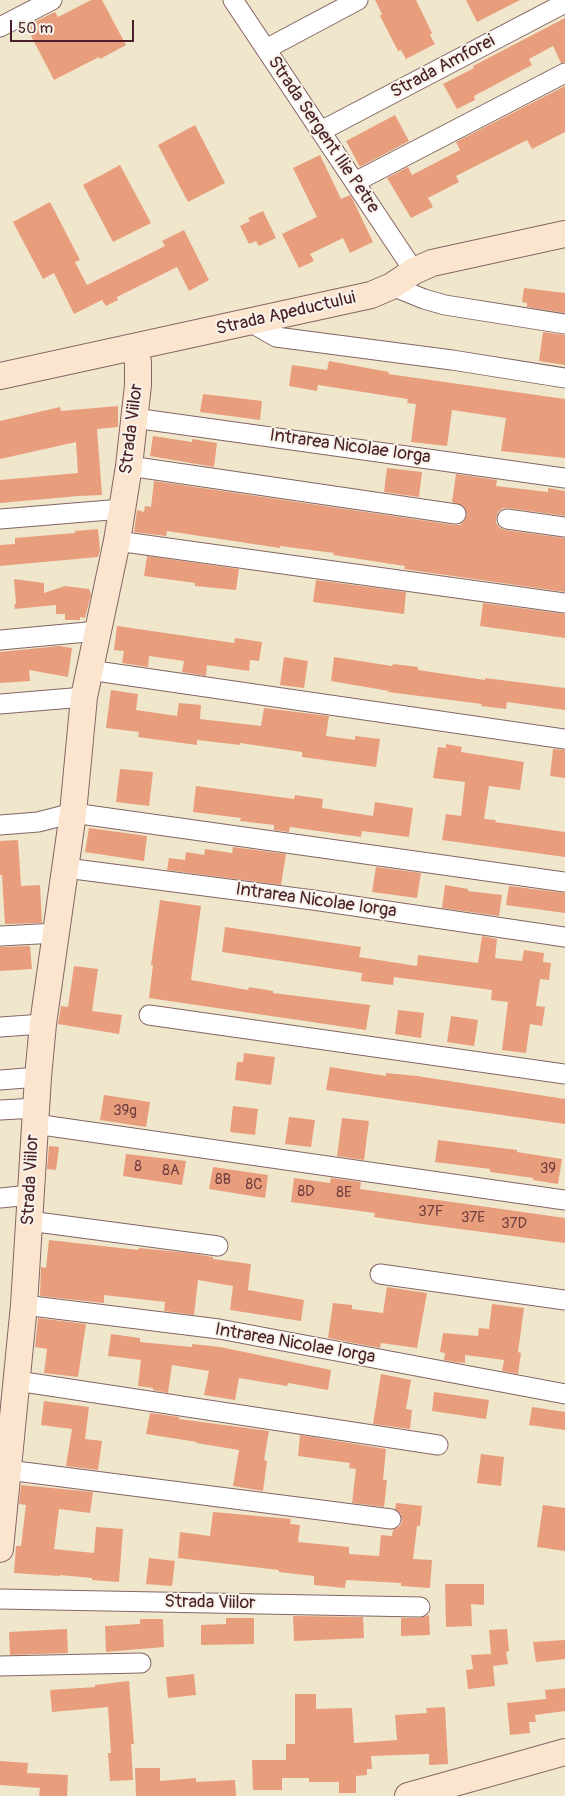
<!DOCTYPE html>
<html>
<head>
<meta charset="utf-8">
<style>
  body { margin:0 }
  #map { position:relative; width:565px; height:1796px; overflow:hidden; background:#f0e6cc; font-family:Pangolin,sans-serif }
  canvas { display:block }
  .scale { position:absolute; left:10px; top:20px; width:124px; height:22px; box-sizing:border-box; border:2px solid #4a1f2b; border-top:0; padding-left:6px; font-size:15px; line-height:18px; white-space:nowrap; color:#4a1f2b; -webkit-text-stroke:4px #f7f3e8; paint-order:stroke }
</style>
</head>
<body>
<div id="map">
<canvas width="565" height="1796"></canvas>
<div class="scale">50 m</div>
</div>
<script>
const g = document.querySelector('canvas').getContext('2d');
g.lineJoin = 'round';
function paint(path, color) { g.fillStyle = color; g.fill(path, 'evenodd'); }
const poly = rows => new Path2D(rows.map(r => 'M' + r).join(''));
function stroke(path, color, width, dash) { g.strokeStyle = color; g.lineWidth = width; g.lineCap = dash ? 'butt' : 'round'; g.setLineDash(dash || []); g.stroke(path); }
function write(font, color, halo, rows, align = 'center') {
  g.font = font + ' Pangolin,sans-serif'; g.lineWidth = 4; g.setLineDash([]); g.textBaseline = 'middle'; g.strokeStyle = halo; g.fillStyle = color; for (const [text, x, y, turn = 0] of rows) {
    g.save(); g.translate(x, y); g.rotate((+turn || 0) * Math.PI / 180); g.textAlign = isNaN(turn) ? turn : align; if (halo) g.strokeText(text, 0, 0); g.fillText(text, 0, 0); g.restore();
  }
}
paint(poly([
  [91,0,102,0,126,45,100,59,99,57,54,80,26,26,55,12,58,17],
  [375,0,416,0,432,33,430,35,435,44,406,59,401,50,398,51,380,16,382,14],
  [466,0,520,0,477,22],
  [565,18,565,62,561,63,553,46,529,59,532,65,474,96,475,100,457,109,443,84,474,68,473,66],
  [565,86,565,132,532,149,527,140,456,176,459,182,428,198,433,207,411,218,387,178,408,167,412,175,460,150,456,142],
  [395,115,409,141,360,167,346,141],
  [195,125,225,183,188,202,158,145],
  [320,155,341,199,350,195,352,198,373,242,350,253,343,238,310,254,314,261,299,268,282,234,317,217,293,168],
  [120,165,151,223,113,242,83,185],
  [50,202,80,260,75,262,87,285,165,246,162,241,184,230,209,280,189,291,177,267,117,297,118,300,106,306,102,300,74,314,54,273,43,279,13,222],
  [263,211,276,238,259,246,256,241,249,244,240,226,250,221,248,218],
  [524,288,565,293,565,313,527,307,527,303,522,302],
  [543,332,565,335,565,365,539,361],
  [329,361,389,372,388,374,565,399,565,458,501,451,506,418,452,410,447,446,411,442,416,404,407,403,408,399,318,385,317,391,289,386,292,365,327,370],
  [203,394,262,401,260,420,200,412],
  [118,406,118,427,97,429,102,495,78,496,0,503,0,480,78,473,76,442,0,459,0,421,60,407,61,411],
  [153,436,192,442,192,439,217,443,214,467,150,456],
  [387,468,422,472,419,497,384,492],
  [456,474,497,480,496,486,548,492,548,488,565,491,565,516,508,508,503,508,498,512,496,518,496,523,500,528,505,530,565,538,565,592,404,569,405,566,333,555,334,553,280,546,280,548,167,531,166,536,134,532,137,510,144,512,145,506,151,507,154,481,454,525,460,525,464,521,467,515,463,506,452,502],
  [98,529,100,550,98,557,0,566,0,545,15,544,15,538,75,533,75,531],
  [147,556,239,569,236,590,195,586,195,583,144,576],
  [14,579,44,583,44,593,65,586,89,589,91,594,85,618,80,617,80,620,65,620,65,614,56,614,56,605,15,609,14,605,16,604],
  [316,580,406,592,404,614,313,602],
  [483,603,565,614,565,638,480,626],
  [117,626,234,643,235,638,262,642,259,661,250,660,249,671,207,665,206,676,182,672,184,661,149,656,148,667,122,663,124,651,114,650],
  [59,646,72,648,68,677,29,670,30,681,0,683,0,652],
  [284,657,308,661,304,688,280,685],
  [334,657,392,666,393,664,418,667,418,670,485,680,485,678,565,688,565,710,507,702,506,709,481,706,482,704,388,692,389,691,331,681],
  [111,690,138,694,136,710,177,716,179,703,201,705,200,719,261,726,264,708,329,716,326,736,355,740,355,736,380,739,376,767,302,757,302,752,240,743,240,745,197,740,197,745,138,737,139,732,106,728],
  [446,744,462,747,461,752,524,762,520,790,489,786,484,819,496,820,495,822,565,832,565,857,442,840,446,814,461,816,465,782,433,778,438,747,446,748],
  [553,749,565,750,565,778,550,776],
  [120,769,153,772,149,806,116,802],
  [196,786,294,799,295,795,323,799,322,808,373,816,375,802,413,808,409,837,362,831,361,837,290,827,289,832,274,830,274,825,240,821,241,818,193,812],
  [89,828,147,836,144,861,85,852],
  [18,840,21,886,40,885,42,923,5,924,2,875,0,875,0,841],
  [233,847,286,854,281,885,167,870,169,858,185,860,186,852,204,855,205,849,232,853],
  [376,867,421,873,417,898,372,892],
  [445,885,468,889,468,891,502,895,499,916,442,908],
  [509,886,565,893,565,913,506,905],
  [160,900,201,906,191,980,248,990,249,987,273,991,273,993,370,1005,366,1030,149,998,153,965,151,965],
  [225,927,361,947,359,957,417,966,418,955,478,963,482,936,497,939,495,958,522,961,524,950,544,953,543,962,551,963,549,980,540,979,536,1006,545,1007,542,1026,530,1024,526,1053,502,1050,508,1002,491,1000,492,990,394,977,393,985,361,981,362,973,222,952],
  [30,946,32,969,0,971,0,947],
  [74,966,98,969,92,1011,122,1015,119,1034,58,1024,61,1006,68,1007],
  [398,1010,424,1013,421,1038,395,1034],
  [451,1016,478,1020,474,1046,447,1042],
  [244,1053,275,1057,271,1085,235,1080,237,1062,243,1062],
  [330,1067,386,1076,386,1073,417,1076,565,1099,565,1124,326,1090],
  [104,1095,150,1102,146,1127,100,1120],
  [233,1106,258,1109,255,1135,230,1132],
  [289,1117,315,1120,311,1147,285,1144],
  [342,1118,369,1121,364,1160,337,1156],
  [438,1140,517,1150,517,1152,562,1159,558,1184,533,1180,533,1178,490,1172,490,1169,435,1162],
  [49,1146,59,1147,56,1170,47,1169],
  [126,1154,186,1161,182,1185,123,1176],
  [213,1167,268,1175,265,1198,209,1189],
  [294,1178,330,1183,331,1178,361,1182,360,1189,565,1218,565,1243,415,1223,374,1217,375,1213,291,1202],
  [49,1240,138,1250,139,1248,189,1253,213,1257,213,1259,251,1264,248,1290,304,1300,301,1321,230,1310,233,1286,198,1280,194,1315,164,1311,165,1302,104,1295,104,1303,40,1296,41,1267,46,1268],
  [387,1287,427,1293,417,1348,381,1343,380,1348,328,1338,333,1303,352,1305,352,1309,383,1313],
  [492,1304,524,1308,518,1352,521,1353,518,1374,502,1371,504,1360,465,1355,465,1363,454,1362,444,1360,445,1353,440,1352,443,1333,478,1336,479,1328,489,1329],
  [38,1318,86,1324,78,1377,44,1373,47,1349,35,1347],
  [111,1334,140,1338,140,1342,192,1347,192,1344,220,1347,331,1370,328,1390,288,1383,287,1386,239,1378,235,1400,204,1395,209,1371,172,1365,168,1393,153,1390,153,1388,138,1386,141,1360,108,1356],
  [381,1374,411,1380,406,1409,412,1410,410,1429,373,1424],
  [434,1392,489,1400,486,1419,432,1411],
  [44,1401,89,1407,85,1439,102,1441,98,1470,66,1466,72,1429,41,1425],
  [532,1407,565,1412,565,1430,529,1425],
  [150,1413,179,1417,179,1419,269,1431,264,1460,267,1461,263,1491,233,1486,239,1450,196,1443,197,1442,146,1434],
  [300,1435,386,1449,383,1480,387,1480,384,1507,352,1503,356,1469,349,1468,350,1463,298,1456],
  [481,1454,504,1457,501,1486,477,1483],
  [21,1485,93,1492,90,1513,59,1509,54,1549,94,1553,96,1527,123,1529,119,1582,92,1580,92,1578,60,1575,60,1576,14,1573,16,1546,21,1546,26,1505,19,1504],
  [396,1503,422,1506,420,1526,417,1526,413,1559,432,1560,430,1588,401,1586,401,1583,346,1580,345,1588,314,1585,314,1576,279,1572,279,1570,178,1558,180,1532,210,1536,213,1512,291,1519,290,1524,300,1525,298,1542,349,1547,349,1554,379,1556,381,1535,392,1536,393,1530,400,1526,402,1521,401,1514,395,1509],
  [543,1505,565,1508,565,1551,537,1547],
  [149,1558,175,1561,172,1586,146,1584],
  [445,1584,484,1584,484,1605,471,1604,472,1626,446,1627],
  [429,1615,430,1635,401,1636,401,1618,420,1618],
  [293,1616,363,1617,364,1638,294,1641],
  [226,1618,254,1618,254,1644,201,1645,201,1625,226,1624],
  [140,1619,163,1619,164,1647,106,1652,105,1626,140,1624],
  [67,1629,68,1653,10,1655,9,1632],
  [507,1629,509,1651,506,1652,508,1664,493,1666,495,1686,468,1689,466,1670,473,1669,471,1655,491,1654,489,1630],
  [565,1640,565,1659,536,1662,533,1642],
  [194,1674,196,1695,168,1698,166,1677],
  [129,1681,134,1744,131,1744,133,1780,110,1781,108,1753,111,1753,108,1707,52,1712,50,1690,95,1687,95,1685],
  [565,1688,565,1711,535,1715,536,1722,529,1722,530,1733,510,1735,507,1703,546,1699,545,1690],
  [295,1694,316,1694,316,1709,352,1708,354,1743,397,1740,395,1715,427,1713,426,1708,445,1707,448,1764,429,1765,429,1754,371,1756,372,1769,367,1769,367,1775,356,1776,356,1793,339,1793,339,1782,309,1782,309,1778,282,1778,282,1790,253,1790,252,1760,286,1760,286,1744,295,1744],
  [0,1761,28,1763,27,1773,68,1775,67,1796,39,1796,40,1788,0,1785],
  [135,1768,160,1768,160,1781,196,1778,196,1782,235,1780,236,1796,136,1796]
]), '#e89e7d');
const street = poly([
  [233,0,414,271],
  [0,27,52,0],
  [266,49,358,0],
  [321,131,565,3],
  [355,182,565,73],
  [392,286,424,299,445,305,565,324],
  [250,322,276,337,452,360,565,378],
  [134,418,565,478],
  [129,466,456,514],
  [0,519,122,509],
  [507,519,565,527],
  [117,541,565,603],
  [0,640,98,631],
  [89,670,565,739],
  [0,704,84,697],
  [0,825,38,822,73,813,565,882],
  [66,868,313,900,565,937],
  [0,936,57,933],
  [149,1015,565,1074],
  [0,1027,43,1024],
  [0,1080,38,1077],
  [0,1110,36,1108],
  [35,1124,565,1200],
  [0,1198,30,1195],
  [29,1221,218,1246],
  [380,1274,565,1300],
  [24,1305,219,1329,565,1394],
  [17,1381,438,1445],
  [8,1470,391,1519],
  [0,1599,420,1607],
  [0,1666,141,1663]
]);
const secondary = poly([
  [0,376,371,295,392,286,414,271,432,263,565,234],
  [0,1549,24,1305,38,1077,43,1024,73,813,84,697,117,541,129,466,138,385,138,362,134,348],
  [408,1796,565,1752]
]);
stroke(street, '#846563', 21);
stroke(secondary, '#846563', 28);
stroke(street, '#fff', 19);
stroke(secondary, '#fce5cf', 26);
write('15px', '#723f40', null, [
  ["39g",125,1111],
  ["8",138,1167],
  ["39",548,1169],
  ["8A",171,1171],
  ["8B",223,1180],
  ["8C",254,1185],
  ["8D",306,1192],
  ["8E",344,1193],
  ["37F",431,1212],
  ["37E",473,1218],
  ["37D",514,1224]
]);
write('18px', '#4a1f2b', '#f7f3e8', [
  ["Strada Amforei",443,67,-28],
  ["Strada Sergent Ilie Petre",323,135,56],
  ["Strada Apeductului",286,314,-13],
  ["Strada Viilor",132,429,-83],
  ["Intrarea Nicolae Iorga",350,447,8],
  ["Intrarea Nicolae Iorga",316,901,8],
  ["Strada Viilor",31,1180,-87],
  ["Intrarea Nicolae Iorga",295,1344,10],
  ["Strada Viilor",210,1603,1]
]);
</script>
</body>
</html>
